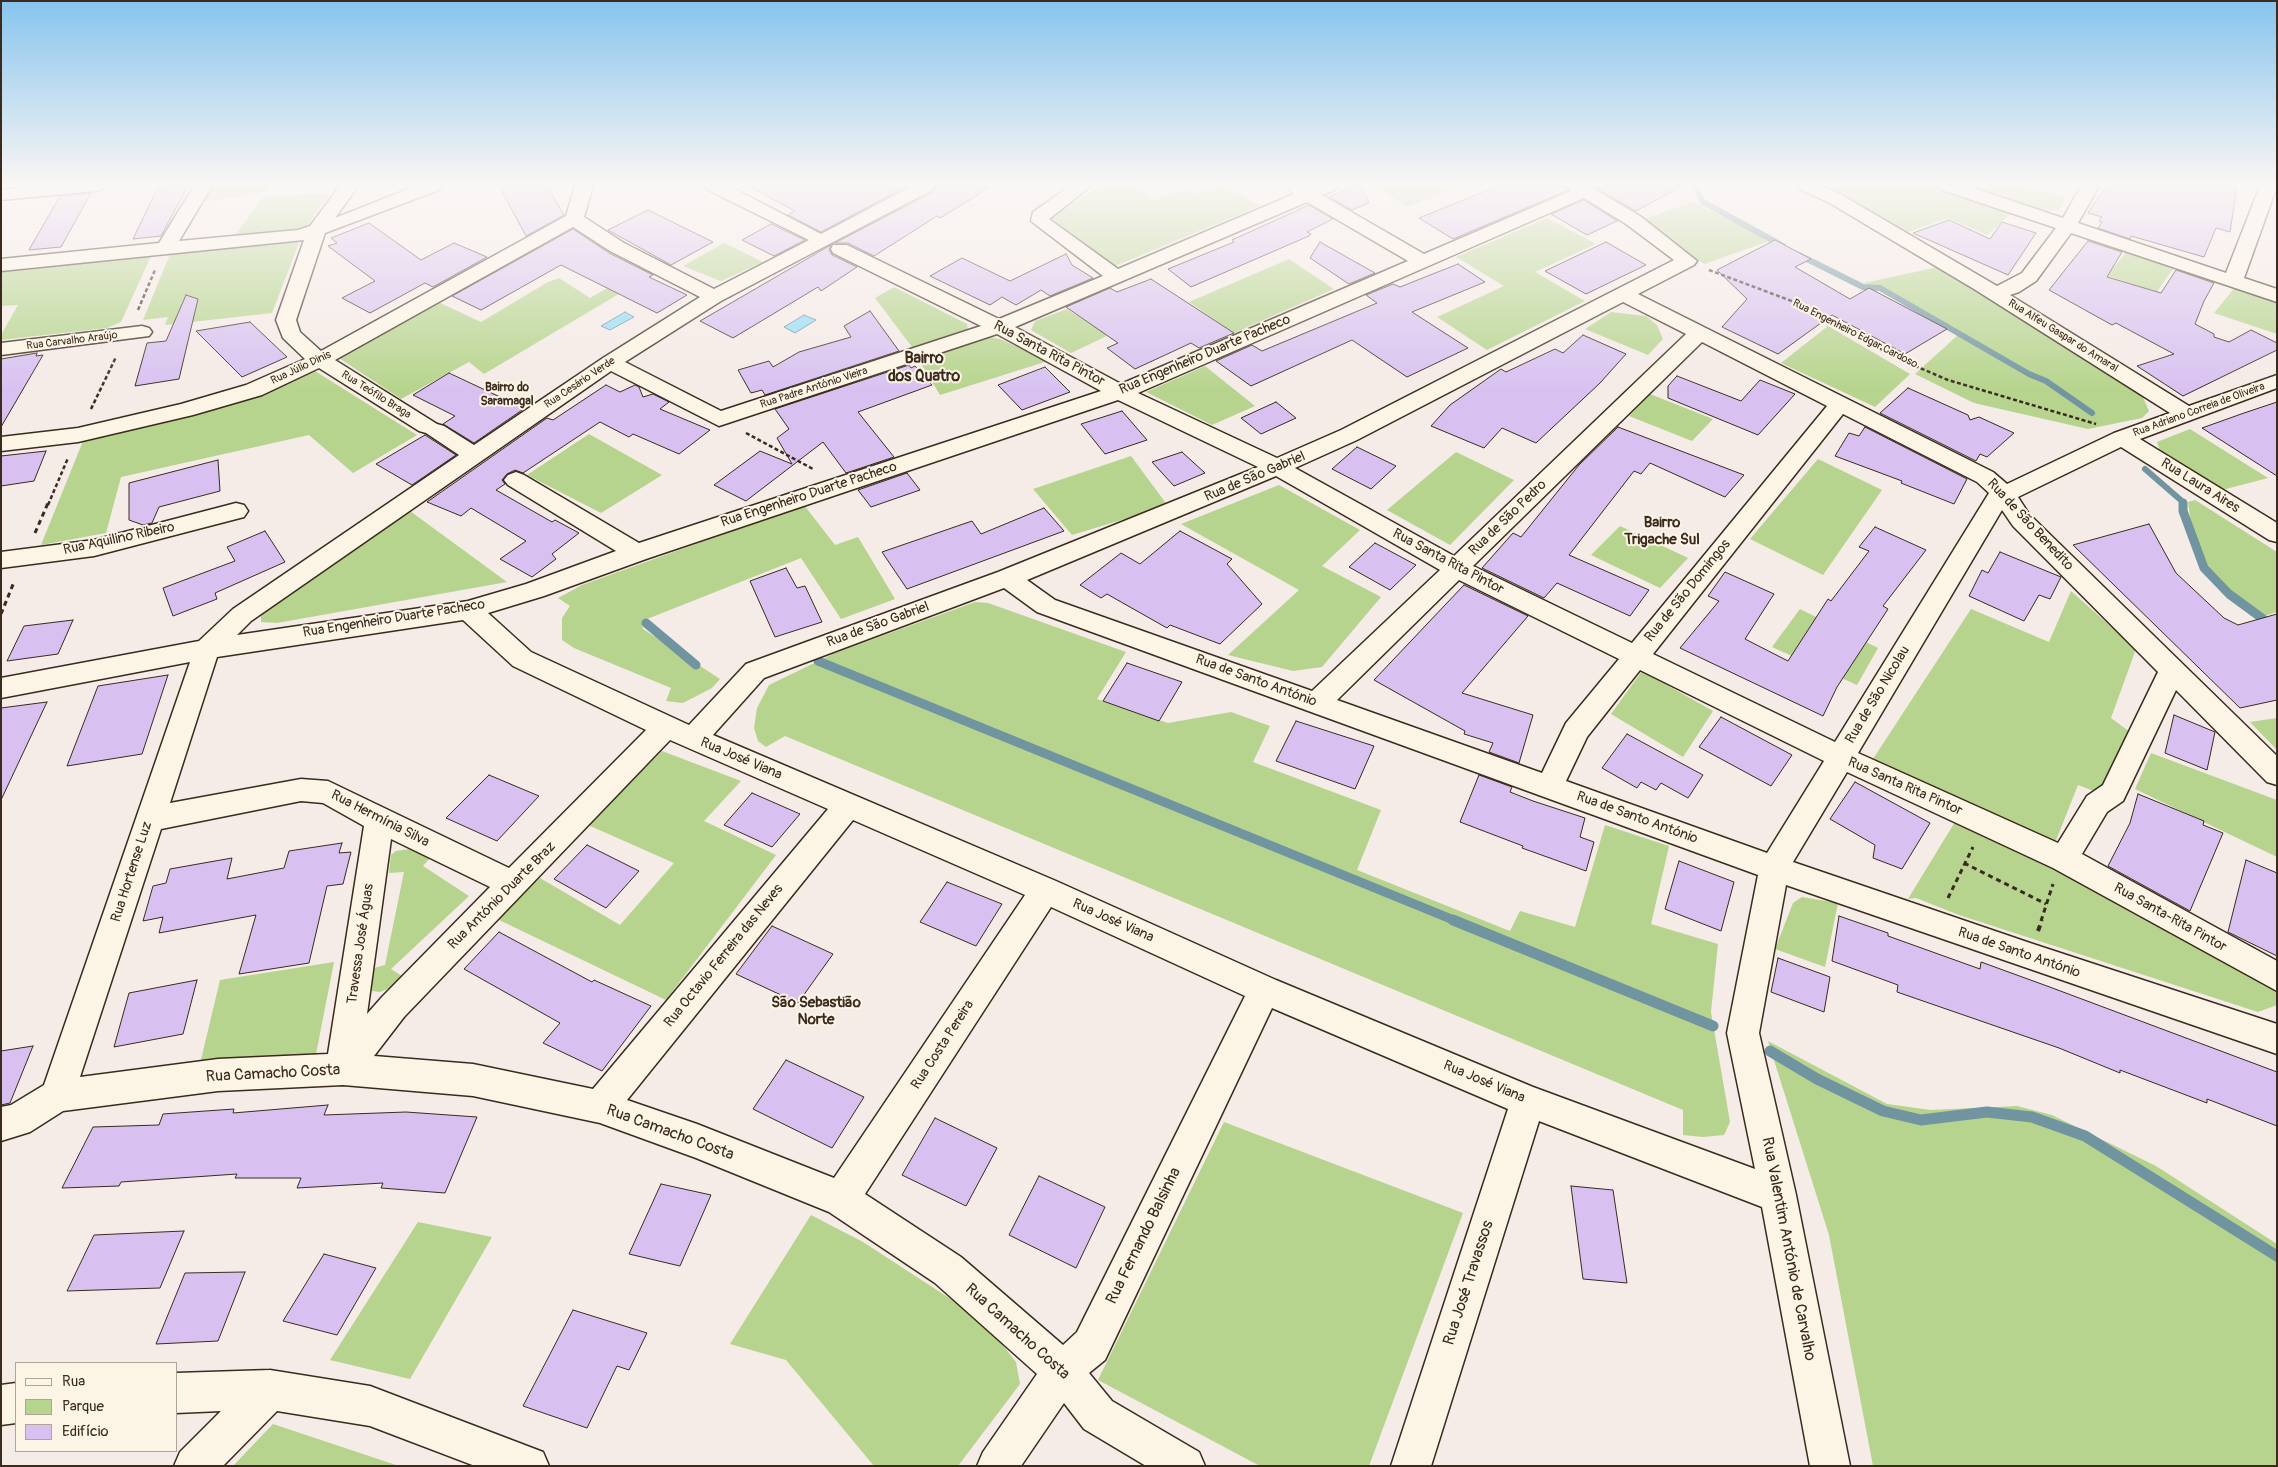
<!DOCTYPE html>
<html>
<head>
<meta charset="utf-8">
<style>
  body { margin:0 }
  #map { position:relative; width:2278px; height:1467px; overflow:hidden; background:#f5ebe7; font-family:Pangolin,sans-serif }
  canvas { display:block }
  .frame { position:absolute; inset:0; border:2px solid #3b2a1e; pointer-events:none }
  .legend { position:absolute; left:15px; top:1362px; width:162px; height:90px; box-sizing:border-box; background:#fcf5e5; border:1px solid #afa495; margin:0; padding:6px 9px; list-style:none; font-size:15px; color:#3b2a1e }
  .legend li { display:flex; align-items:center; gap:10px; height:25px }
  .legend b { width:25px; border:1px solid #afa495 }
</style>
</head>
<body>
<div id="map">
<canvas width="2278" height="1467"></canvas>
<div class="frame"></div>
<ul class="legend">
<li><b style="height:6px;background:#fcf5e5"></b>Rua</li>
<li><b style="height:14px;background:#b6d48d"></b>Parque</li>
<li><b style="height:14px;background:#d8c1f1"></b>Edifício</li>
</ul>
</div>
<script>
const g = document.querySelector('canvas').getContext('2d');
g.lineJoin = 'round';
function paint(path, color) { g.fillStyle = color; g.fill(path, 'evenodd'); }
const poly = rows => new Path2D(rows.map(r => 'M' + r).join(''));
function stroke(path, color, width, dash) { g.strokeStyle = color; g.lineWidth = width; g.lineCap = dash ? 'butt' : 'round'; g.setLineDash(dash || []); g.stroke(path); }
function write(font, color, halo, rows, align = 'center') {
  g.font = font + ' Pangolin,sans-serif'; g.lineWidth = 4; g.setLineDash([]); g.textBaseline = 'middle'; g.strokeStyle = halo; g.fillStyle = color; for (const [text, x, y, turn = 0] of rows) {
    g.save(); g.translate(x, y); g.rotate((+turn || 0) * Math.PI / 180); g.textAlign = isNaN(turn) ? turn : align; if (halo) g.strokeText(text, 0, 0); g.fillText(text, 0, 0); g.restore();
  }
}
paint(poly([
  [213,186,270,186,265,192,204,202],
  [1099,186,1135,186,1156,200,1187,188,1195,195,1213,186,1227,186,1260,206,1115,266,1051,218],
  [1375,186,1462,186,1407,207],
  [1834,186,1936,186,2012,213,1987,235,1948,218,1905,233,1831,189],
  [1968,186,2027,186,2066,197,2059,210,2042,211],
  [330,193,306,227,298,231,234,237,264,196],
  [1693,202,1758,234,1767,242,1704,264,1644,219],
  [1547,218,1596,244,1535,272,1585,301,1487,350,1437,317,1504,286,1456,257],
  [296,240,299,243,272,313,165,325,168,317,143,320,170,254],
  [724,243,763,262,721,281,683,266],
  [2127,251,2174,267,2157,292,2107,276],
  [151,256,121,322,107,328,1,340,1,335,18,305,1,306,1,272],
  [1289,259,1334,289,1234,333,1189,302],
  [1938,267,2142,395,2149,411,2142,418,2088,429,1974,403,1915,374,1959,334,1864,283],
  [642,268,656,272,484,374,469,362,401,399,339,358,436,301,481,322,548,282,559,278,590,298],
  [2236,286,2277,300,2277,334,2214,313],
  [894,287,967,324,968,330,912,347,875,298],
  [1067,309,1098,329,1109,335,1071,353,1031,330,1035,321],
  [1611,312,1646,316,1657,325,1663,339,1648,355,1585,329],
  [1828,326,1910,374,1875,407,1781,363],
  [988,337,1000,339,1048,361,940,395,917,357],
  [1205,366,1255,406,1212,425,1146,392],
  [315,371,417,435,353,473,309,435,121,477,106,533,41,545,83,441,302,372],
  [1650,394,1713,419,1692,441,1629,416],
  [2190,429,2268,478,2222,490,2160,451,2157,442],
  [589,434,662,475,601,513,527,475],
  [1456,452,1514,480,1450,545,1387,510],
  [1131,456,1168,506,1072,535,1033,489],
  [1818,459,1882,490,1823,575,1750,539],
  [1279,485,1360,530,1322,566,1381,597,1322,667,1293,671,1228,655,1299,590,1181,524],
  [2195,500,2277,552,2277,612,2261,617,2210,574,2197,545,2191,524,2188,502],
  [804,505,835,545,858,537,895,599,841,619,801,558,642,621,643,629,720,679,712,688,683,703,666,701,671,688,574,648,562,640,562,618,570,606,558,598,582,585],
  [410,511,507,582,277,623,261,622,261,614],
  [1620,526,1688,558,1660,588,1591,555],
  [2071,591,2136,649,2111,718,2130,732,2099,793,2078,785,2053,848,1871,762,1971,609,2049,642],
  [975,602,988,603,1126,652,1097,699,1168,723,1231,712,1270,726,1253,762,1381,810,1357,870,1510,931,1520,911,1575,927,1605,825,1669,846,1651,924,1718,944,1711,1012,1730,1122,1724,1135,1703,1137,1683,1135,1683,1110,785,736,766,747,758,741,754,728,757,708,769,685,835,653],
  [1800,609,1878,648,1857,685,1772,647],
  [1642,671,1713,711,1683,757,1611,714],
  [2277,718,2277,750,2250,722],
  [662,751,741,781,704,821,776,855,666,1000,497,919,540,878,620,925,674,863,588,825],
  [2151,753,2277,800,2277,857,2135,789],
  [1961,812,2277,977,2277,1005,2258,1012,1959,915,1916,898,1908,899],
  [409,849,431,857,423,866,469,896,391,969,402,976,390,988,380,992,372,991,366,984,367,970,385,965,404,872,389,873,391,855,396,851],
  [1802,897,1838,903,1825,967,1775,949,1793,903],
  [334,962,316,1054,200,1064,220,980],
  [1768,1041,1887,1104,1931,1110,2017,1106,2052,1115,2156,1166,2277,1244,2277,1466,1873,1466,1829,1235],
  [1224,1122,1463,1213,1369,1466,1260,1466,1098,1380],
  [811,1215,863,1242,983,1320,1016,1362,1020,1384,958,1466,874,1466,786,1360,730,1344],
  [418,1222,492,1237,410,1379,330,1360],
  [273,1424,399,1466,233,1466]
]), '#b6d48d');
const water = poly([
  [625,312,634,317,610,330,601,326,625,312],
  [804,315,816,320,795,333,784,327,804,315]
]);
paint(water, '#95ddf7');
stroke(water, '#7195a0', 1);
stroke(poly([
  [1695,186,1703,202,1783,246],
  [1799,255,1863,287,1880,288,2029,374,2046,381,2092,413],
  [2145,469,2183,502,2183,505]
]), '#7195a0', 6);
stroke(poly([
  [2183,503,2183,511,2204,568,2229,594,2270,624],
  [646,623,696,665],
  [818,661,1456,921]
]), '#7195a0', 9);
stroke(poly([
  [1453,920,1713,1026],
  [1770,1051,1817,1079,1883,1111,1921,1120,1987,1112,2032,1117,2085,1136,2277,1256]
]), '#7195a0', 11);
const building = poly([
  [188,186,161,236,133,239,158,187,188,186],
  [499,186,547,186,564,215,526,236,499,186],
  [748,186,907,186,821,232,788,215,795,211,748,186],
  [937,186,992,186,940,218,937,216,874,256,848,243,835,243,933,192,937,186],
  [1352,186,1361,186,1369,203,1352,210,1329,197,1352,186],
  [1498,186,1565,186,1568,190,1453,239,1419,218,1498,186],
  [1593,186,1682,186,1636,211,1593,186],
  [2106,186,2237,186,2230,232,2216,228,2204,257,2131,236,2130,239,2098,228,2102,222,2099,221,2102,217,2088,213,2106,186],
  [91,193,61,247,29,250,60,196,91,193],
  [1584,200,1617,221,1587,235,1551,214,1584,200],
  [1309,205,1333,219,1307,232,1311,234,1309,236,1191,287,1168,269,1234,242,1232,240,1309,205],
  [648,210,713,242,671,265,608,230,648,210],
  [1949,220,1990,239,2002,222,2036,233,2008,275,1913,233,1949,220],
  [369,223,421,260,454,243,487,257,433,287,425,283,370,313,342,298,375,281,328,246,337,243,331,238,369,223],
  [771,224,805,240,774,256,742,240,771,224],
  [573,229,609,253,653,275,649,277,687,295,657,313,561,265,481,310,452,296,573,229],
  [1775,240,1811,259,1795,267,1850,299,1869,288,1947,329,1905,354,1832,315,1778,354,1722,327,1747,299,1717,270,1775,240],
  [2088,241,2122,252,2107,277,2161,293,2176,270,2214,283,2204,301,2195,324,2214,334,2214,337,2229,342,2251,330,2277,343,2277,350,2183,396,2137,366,2174,354,2116,323,2112,325,2049,290,2088,241],
  [1320,242,1375,273,1349,284,1310,258,1320,242],
  [1606,242,1646,265,1586,294,1545,271,1606,242],
  [831,245,829,250,832,255,857,267,821,291,818,287,733,338,700,321,831,245],
  [1066,254,1072,265,1093,278,1050,296,1041,290,1016,305,1002,297,990,305,930,276,962,258,1010,281,1066,254],
  [1458,264,1485,282,1412,312,1468,348,1407,377,1352,340,1251,386,1216,361,1252,345,1262,351,1377,303,1366,295,1393,284,1400,287,1458,264],
  [1151,279,1234,333,1199,348,1191,343,1135,369,1107,348,1118,343,1066,307,1110,288,1117,292,1151,279],
  [186,295,198,299,179,379,135,386,147,343,166,341,186,295],
  [870,311,899,351,765,395,762,390,751,393,738,370,769,361,773,367,799,352,851,337,844,326,870,311],
  [250,322,287,357,242,377,196,331,250,322],
  [1583,335,1626,354,1600,383,1536,443,1502,428,1484,448,1431,426,1450,405,1501,369,1506,372,1555,349,1563,353,1583,335],
  [37,353,36,356,43,355,1,427,1,359,37,353],
  [909,365,911,368,915,366,932,385,858,412,894,457,846,473,823,442,746,501,714,485,760,451,792,464,777,438,789,429,775,409,909,365],
  [1045,367,1070,392,1022,410,998,385,1045,367],
  [449,373,517,405,525,408,474,443,443,424,455,416,413,395,449,373],
  [1677,376,1741,401,1760,380,1795,394,1758,435,1668,398,1668,386,1677,376],
  [606,385,620,392,635,385,639,387,643,397,653,394,669,402,660,409,710,430,679,454,633,434,629,437,600,422,523,473,515,470,507,474,502,480,505,484,496,490,552,522,555,520,579,533,552,554,556,559,532,577,500,559,526,541,471,508,461,516,427,502,547,418,553,420,606,385],
  [1908,388,1968,415,1970,420,1979,417,2014,433,1987,457,1980,454,1976,461,1880,413,1908,388],
  [1276,402,1296,418,1261,434,1241,418,1276,402],
  [2277,402,2277,476,2202,428,2244,413,2277,402],
  [1122,411,1147,440,1105,454,1081,424,1122,411],
  [1618,427,1744,475,1725,497,1650,463,1641,474,1634,471,1569,555,1649,590,1630,616,1557,583,1544,598,1482,568,1513,533,1521,537,1579,465,1618,427],
  [1865,427,1967,479,1954,504,1901,483,1902,481,1835,456,1849,433,1859,436,1865,427],
  [425,435,456,455,412,485,376,464,425,435],
  [1357,447,1396,466,1371,489,1332,469,1357,447],
  [46,451,34,481,1,486,1,456,46,451],
  [1182,452,1205,473,1174,486,1152,462,1182,452],
  [218,460,220,491,159,507,152,523,143,525,129,520,129,483,218,460],
  [907,473,920,490,871,507,858,490,907,473],
  [1044,508,1064,531,907,589,882,552,972,521,981,534,1044,508],
  [2149,524,2176,573,2224,618,2238,625,2277,614,2277,700,2240,708,2073,545,2149,524],
  [1875,527,1926,550,1883,606,1888,609,1837,687,1823,716,1680,648,1719,601,1708,596,1725,572,1774,594,1745,639,1788,661,1828,599,1831,601,1869,551,1859,547,1875,527],
  [265,531,285,562,215,593,217,599,173,616,163,588,235,561,227,547,265,531],
  [1180,531,1232,559,1227,564,1262,604,1220,644,1170,625,1167,628,1107,594,1101,598,1080,585,1121,553,1140,564,1180,531],
  [1375,543,1416,565,1390,590,1349,567,1375,543],
  [2000,552,2061,577,2050,599,2039,595,2024,621,1969,596,1982,570,1988,573,2000,552],
  [786,568,797,588,805,586,822,622,775,637,750,581,786,568],
  [1464,585,1528,616,1462,693,1533,715,1519,763,1489,752,1493,743,1464,734,1465,731,1374,680,1464,585],
  [73,620,58,654,7,661,24,626,73,620],
  [1127,663,1182,682,1159,721,1103,701,1127,663],
  [168,675,142,754,67,766,98,686,168,675],
  [47,702,1,800,1,708,47,702],
  [2174,715,2215,732,2207,770,2165,753,2174,715],
  [1721,717,1792,755,1771,786,1699,747,1721,717],
  [1296,721,1374,746,1355,789,1276,761,1296,721],
  [1627,734,1703,775,1688,798,1661,783,1656,790,1641,782,1637,788,1602,768,1627,734],
  [489,775,539,796,497,841,446,818,489,775],
  [1479,775,1512,787,1510,792,1533,801,1585,818,1580,837,1594,842,1586,871,1522,848,1523,846,1460,822,1479,775],
  [1855,782,1930,823,1902,869,1873,858,1875,845,1830,819,1855,782],
  [752,793,800,814,772,847,724,825,752,793],
  [2138,794,2204,821,2203,825,2223,833,2190,911,2108,866,2130,823,2138,794],
  [342,843,339,853,351,852,343,884,327,886,309,963,239,974,256,915,159,933,163,917,143,921,153,886,166,883,170,869,232,858,227,879,284,868,289,851,342,843],
  [587,845,639,871,606,908,554,879,587,845],
  [2246,860,2277,873,2277,956,2228,932,2246,860],
  [1679,861,1734,882,1721,931,1665,909,1679,861],
  [947,882,1002,904,976,946,920,922,947,882],
  [1839,916,1888,933,1888,936,1980,969,1981,962,2047,986,2277,1072,2277,1126,2207,1099,2207,1103,2120,1070,2120,1073,2059,1048,1897,992,1898,985,1832,961,1839,916],
  [772,926,833,954,798,1003,736,974,772,926],
  [499,932,592,982,594,980,651,1006,602,1071,543,1043,560,1023,464,969,499,932],
  [1778,958,1830,977,1824,1012,1771,992,1778,958],
  [197,980,183,1034,114,1047,129,993,197,980],
  [33,1046,10,1103,1,1105,1,1051,33,1046],
  [786,1060,864,1097,832,1148,753,1109,786,1060],
  [328,1105,324,1115,406,1112,477,1117,445,1193,381,1188,383,1183,297,1188,301,1178,235,1178,237,1174,121,1182,119,1186,62,1188,93,1127,159,1125,163,1114,234,1109,233,1113,328,1105],
  [935,1118,997,1148,966,1206,902,1175,935,1118],
  [1039,1176,1105,1207,1076,1268,1009,1235,1039,1176],
  [661,1184,711,1195,680,1266,629,1254,661,1184],
  [1571,1186,1613,1190,1627,1283,1583,1279,1571,1186],
  [184,1231,160,1288,67,1291,94,1235,184,1231],
  [324,1254,376,1268,337,1335,283,1321,324,1254],
  [245,1272,218,1341,156,1344,185,1273,245,1272],
  [573,1310,647,1333,629,1370,617,1366,587,1428,523,1406,573,1310]
]);
paint(building, '#d8c1f1');
stroke(building, '#3b2a1e', 1);
const minor = poly([
  [35,186,104,186,101,190,95,191,1,200,1,190,35,186],
  [194,186,212,186,179,241,298,230,310,226,340,186,358,186,335,218,416,186,442,186,439,190,325,233,296,320,300,332,321,351,566,216,575,186,593,186,584,217,624,243,714,289,809,240,708,190,705,186,729,186,821,234,912,186,935,186,932,190,721,301,625,362,721,411,981,326,833,253,831,249,833,245,847,245,999,319,1103,276,1031,221,1033,212,1070,186,1091,186,1049,219,1118,269,1294,194,1289,189,1291,186,1338,186,1335,190,1322,195,1424,254,1571,191,1567,186,1589,186,1640,216,1697,261,1694,265,1638,294,1993,472,2007,484,2114,433,2170,413,1974,289,1828,202,1801,190,1798,186,1823,186,1840,194,1997,286,2022,273,2056,228,1942,190,1939,186,1967,186,2063,218,2081,186,2099,186,2078,223,2226,273,2260,186,2277,186,2244,278,2277,289,2277,302,2071,233,2036,281,2019,292,2010,295,2189,406,2277,375,2277,388,2140,439,2277,523,2277,542,2269,540,2121,447,2018,497,2029,514,2277,756,2277,785,2267,782,2176,690,2123,801,2107,812,2082,854,2277,961,2277,991,2053,868,1847,772,1793,862,2030,943,2277,1024,2277,1054,1786,885,1759,1033,1796,1195,1850,1466,1810,1466,1762,1207,1539,1121,1431,1466,1391,1466,1508,1109,1272,1008,1105,1360,1089,1373,1112,1401,1199,1452,1205,1466,1146,1466,1084,1429,1064,1403,1021,1466,977,1466,983,1452,1037,1374,935,1283,829,1212,696,1158,600,1123,473,1096,343,1085,218,1091,63,1111,30,1132,1,1141,1,1107,11,1105,44,1085,190,662,1,698,1,678,199,641,233,609,459,455,426,433,419,431,319,368,262,395,193,415,78,442,1,451,1,437,78,428,181,404,246,385,305,359,283,338,276,320,304,240,1,271,1,259,159,243,194,186],
  [1584,198,1626,224,1674,260,1341,430,1277,458,1138,393,1584,198],
  [1307,202,1408,261,1121,384,1015,327,1307,202],
  [573,227,610,251,700,297,603,358,474,445,444,426,437,424,335,360,573,227],
  [1623,302,1686,334,1454,556,1295,468,1357,440,1623,302],
  [997,334,1101,391,639,543,524,475,516,472,508,475,504,480,508,485,616,551,526,584,468,601,237,635,251,621,611,371,719,426,997,334],
  [1702,342,1827,406,1632,643,1473,566,1702,342],
  [1118,400,1258,467,998,572,746,664,689,725,531,652,488,613,544,596,646,559,1118,400],
  [1843,414,1977,482,1989,493,1835,742,1653,654,1843,414],
  [1276,476,1440,570,1312,691,1055,600,1027,580,1276,476],
  [2002,510,2013,526,2158,672,2103,785,2087,796,2058,843,1858,753,2002,510],
  [1459,580,1619,659,1566,723,1542,773,1337,700,1459,580],
  [1004,588,1037,612,1758,875,1727,1033,1755,1169,1533,1087,1276,980,1056,881,713,735,764,678,1004,588],
  [463,620,513,666,646,730,509,868,328,781,301,779,170,803,217,657,463,620],
  [1640,670,1824,761,1767,853,1566,781,1587,737,1640,670],
  [670,740,828,809,593,1089,473,1064,374,1056,404,1017,670,740],
  [301,801,323,803,364,826,328,1054,218,1059,80,1077,161,829,301,801],
  [853,820,1025,895,834,1178,697,1124,627,1100,853,820],
  [391,839,490,887,382,997,367,1014,391,839],
  [1051,907,1245,996,1077,1332,1063,1345,961,1257,865,1194,1051,907],
  [142,326,149,328,152,332,149,336,1,355,1,343,142,326],
  [236,503,244,505,248,511,244,517,94,556,1,568,1,552,94,540,236,503],
  [270,1370,370,1386,543,1452,549,1466,475,1466,370,1426,277,1411,223,1466,174,1466,180,1452,221,1411,176,1413,176,1373,270,1370],
  [16,1383,16,1423,1,1425,1,1385,16,1383]
]);
stroke(minor, '#3b2a1e', 3);
stroke(poly([
  [1709,270,1797,303,1899,359,1948,380,2096,424],
  [138,310,155,270],
  [91,409,116,357],
  [746,433,813,469],
  [48,505,68,458]
]), '#3b2a1e', 2.5, [4, 2.5]);
stroke(poly([
  [35,533,48,503],
  [1,614,14,582],
  [1964,863,2046,904],
  [1948,898,1973,847],
  [2041,921,2053,884]
]), '#3b2a1e', 3, [5, 4]);
stroke(poly([
  [2038,931,2042,920]
]), '#3b2a1e', 4, [6, 5]);
paint(minor, '#fcf5e5');
const sky = g.createLinearGradient(0, 0, 0, 392);
sky.addColorStop(0, '#87c4ee');
sky.addColorStop(0.47, '#faf6f4');
sky.addColorStop(1, '#faf6f400');
g.fillStyle = sky;
g.fillRect(0, 0, 2278, 392);
write('11px', '#3b2a1e', '#fcf5e5', [
  ["Rua Engenheiro Edgar Cardoso",1855,334,27],
  ["Rua Alfeu Gaspar do Amaral",2063,336,32],
  ["Rua Carvalho Araújo",72,341,-7],
  ["Rua Júlio Dinis",301,368,-25],
  ["Rua Cesário Verde",580,383,-34],
  ["Rua Padre António Vieira",814,388,-18],
  ["Rua Teófilo Braga",376,395,32],
  ["Rua Adriano Correia de Oliveira",2199,410,-20]
]);
write('bold 12px', '#3b2a1e', '#fcf5e5', [
  ["Bairro do",507,388],
  ["Saramagal",507,402]
]);
write('14px', '#3b2a1e', '#fcf5e5', [
  ["Rua Santa Rita Pintor",1049,354,28],
  ["Rua Engenheiro Duarte Pacheco",1205,355,-23],
  ["Rua de São Gabriel",1255,477,-23],
  ["Rua Laura Aires",2200,486,32],
  ["Rua Engenheiro Duarte Pacheco",809,495,-18],
  ["Rua de São Pedro",1508,518,-44],
  ["Rua de São Benedito",2030,525,47],
  ["Rua Aquilino Ribeiro",119,539,-12],
  ["Rua Santa Rita Pintor",1448,562,28],
  ["Rua de São Domingos",1688,591,-51],
  ["Rua Engenheiro Duarte Pacheco",394,619,-9],
  ["Rua de São Gabriel",878,625,-20],
  ["Rua de Santo António",1256,681,20],
  ["Rua de São Nicolau",1878,695,-59],
  ["Rua José Viana",741,759,23],
  ["Rua Santa Rita Pintor",1905,787,24],
  ["Rua de Santo António",1637,818,20],
  ["Rua Hermínia Silva",380,819,27],
  ["Rua Hortense Luz",132,872,-72],
  ["Rua António Duarte Braz",502,896,-45],
  ["Rua Santa-Rita Pintor",2170,918,29],
  ["Rua José Viana",1113,921,24],
  ["Travessa José Águas",361,944,-82],
  ["Rua de Santo António",2019,953,19],
  ["Rua Octavio Ferreira das Neves",724,956,-51],
  ["Rua Costa Pereira",943,1045,-57],
  ["Rua José Viana",1484,1082,23]
]);
write('bold 15px', '#3b2a1e', '#fcf5e5', [
  ["Bairro",1662,523],
  ["Trigache Sul",1662,540],
  ["São Sebastião",816,1003],
  ["Norte",816,1020]
]);
write('bold 16px', '#3b2a1e', '#fcf5e5', [
  ["Bairro",924,359],
  ["dos Quatro",924,377]
]);
write('16px', '#3b2a1e', '#fcf5e5', [
  ["Rua Camacho Costa",273,1074,-3],
  ["Rua Camacho Costa",670,1133,20],
  ["Rua Fernando Balsinha",1144,1236,-64],
  ["Rua Valentim António de Carvalho",1788,1249,79],
  ["Rua José Travassos",1469,1283,-72],
  ["Rua Camacho Costa",1017,1332,42]
]);
</script>
</body>
</html>
